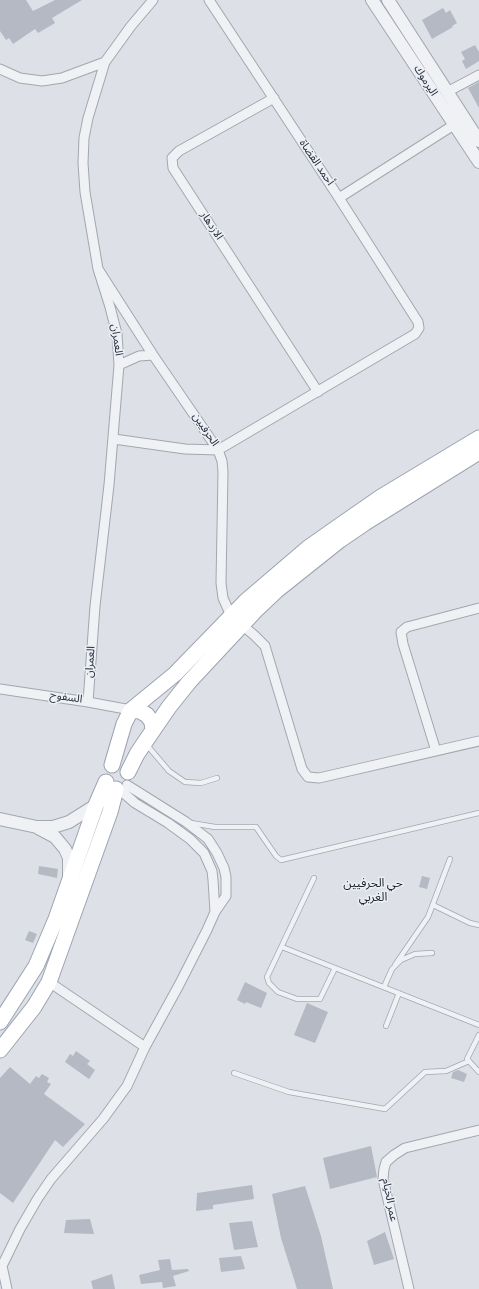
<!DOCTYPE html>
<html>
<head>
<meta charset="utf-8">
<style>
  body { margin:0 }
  canvas { display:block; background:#dde0e6 }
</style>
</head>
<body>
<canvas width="479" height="1289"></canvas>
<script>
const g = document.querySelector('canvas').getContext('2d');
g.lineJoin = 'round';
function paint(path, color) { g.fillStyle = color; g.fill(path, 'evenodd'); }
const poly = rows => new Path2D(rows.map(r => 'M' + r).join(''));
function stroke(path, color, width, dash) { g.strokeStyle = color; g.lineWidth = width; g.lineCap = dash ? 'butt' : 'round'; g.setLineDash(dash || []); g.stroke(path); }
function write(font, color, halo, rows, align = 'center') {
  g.font = font + ' "Source Sans 3","Noto Sans Arabic",sans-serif'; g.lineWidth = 3; g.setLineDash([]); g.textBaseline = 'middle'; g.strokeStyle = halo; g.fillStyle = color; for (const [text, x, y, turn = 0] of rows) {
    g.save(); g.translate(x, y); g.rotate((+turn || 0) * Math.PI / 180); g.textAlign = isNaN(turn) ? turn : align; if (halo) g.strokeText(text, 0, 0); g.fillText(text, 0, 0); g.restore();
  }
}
paint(poly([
  [0,0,26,0,33,11,55,0,82,0,52,18,55,23,38,33,35,29,13,44,9,38,6,40,0,31],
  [443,8,446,13,450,10,457,23,452,26,453,27,432,39,422,20],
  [475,45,479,52,479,61,466,69,462,61,465,59,461,52],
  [479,82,479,108,468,88],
  [39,866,58,869,57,878,38,874],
  [422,876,430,878,427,889,419,887],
  [29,931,37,934,33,943,25,940],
  [245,982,267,993,261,1008,246,1002,245,1004,237,1000],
  [307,1003,328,1012,315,1043,294,1035],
  [76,1051,90,1061,87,1064,95,1070,89,1079,65,1062,70,1054,73,1056],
  [10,1067,30,1084,36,1076,39,1078,42,1074,49,1078,47,1082,51,1084,44,1094,85,1124,63,1147,55,1140,13,1203,0,1193,0,1078],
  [458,1070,467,1074,464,1082,451,1078,453,1072],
  [371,1146,377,1177,330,1189,323,1158],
  [252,1185,254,1199,213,1205,213,1209,196,1211,197,1193],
  [305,1186,321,1236,333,1289,297,1289,281,1238,272,1194],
  [90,1219,94,1234,64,1233,66,1220],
  [252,1221,258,1247,234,1250,229,1223],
  [385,1232,394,1259,374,1265,367,1241],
  [241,1256,245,1269,221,1272,219,1258],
  [170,1259,172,1270,188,1269,189,1271,173,1276,176,1286,163,1288,162,1282,141,1284,139,1275,160,1270,158,1260],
  [112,1274,115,1289,93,1289,91,1281]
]), '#b4b9c3');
const service = poly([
  [146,744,169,771,185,782,201,783,217,778],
  [191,823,215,827,256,827,276,856,281,860,479,813],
  [314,878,267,977,269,983,278,992,297,999,320,999,335,968],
  [433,905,470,923,479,925],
  [282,947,479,1025],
  [395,965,428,917,450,859],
  [384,987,392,969,401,960,415,954,432,953],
  [386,1026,399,993],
  [479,1035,467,1059,479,1072],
  [234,1073,289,1092,385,1109,425,1072,446,1071,469,1061]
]);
const minor = poly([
  [0,69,20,78,42,81,62,78,105,62],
  [447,92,479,75],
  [274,98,179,151,172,158,173,168,318,392],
  [339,198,460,121],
  [98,269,153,355,218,450,222,461,223,472,221,583,223,598,231,616,254,635,265,646,302,769,308,777,319,778,479,741],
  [119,365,139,356,153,355],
  [114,439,185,449,218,450,415,334,419,328,418,322,339,198,209,0],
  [0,689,88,702,131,710],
  [88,702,95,606,109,485,119,365,117,334,110,307,98,269,85,192,83,163,84,138,88,118,105,62,131,26,153,0],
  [436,751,403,644,401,632,407,627,479,608],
  [119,789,135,803,168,823,190,839,204,853,212,871,213,880,215,912],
  [49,982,145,1047],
  [0,1266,2,1266,7,1289],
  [2,1266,20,1229,38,1198,51,1179,103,1119,127,1086,145,1047,179,985,207,930,215,912,226,896,226,877,224,868,217,853,208,839,186,822,127,785],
  [409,1289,383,1179,384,1169,386,1162,394,1155,405,1148,479,1130]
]);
const tertiary = poly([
  [372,0,479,162],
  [388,0,479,141],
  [0,819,37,827,53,827,69,822,96,805],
  [38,828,55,837,65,849,69,858,69,876]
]);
const primary = poly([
  [131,710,140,711,147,715,152,722,153,730],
  [112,765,124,724,131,710,175,674,246,601,308,548,335,529,381,497,479,438],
  [128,772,137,754,145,742,169,707,189,682,257,609,276,591,340,540,365,523,479,452],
  [0,1022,36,966,56,919,96,805,106,782],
  [0,1050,34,1007,49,982,110,812,116,789]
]);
stroke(service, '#a2a7b0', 6);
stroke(minor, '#a2a7b0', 11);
stroke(tertiary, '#a2a7b0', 14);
stroke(primary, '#9ca4b2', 17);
stroke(service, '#eff1f5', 4.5);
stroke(minor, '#eff1f5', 9);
stroke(tertiary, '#eff1f5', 12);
stroke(primary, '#fff', 15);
write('11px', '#262d3d', '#eceff4', [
  ["اليرموك",425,81,57],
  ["أحمد القضاة",316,163,56],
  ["الازدهار",211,226,57],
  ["العمران",116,340,82],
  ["الحرفيين",205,430,56],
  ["العمران",91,662,-86],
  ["السفوح",66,698,8],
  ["عمر الخيام",389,1200,79]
]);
write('12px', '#191f2d', '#eceff4', [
  ["حي الحرفيين",373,884],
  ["الغربي",373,898]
]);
</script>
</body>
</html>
